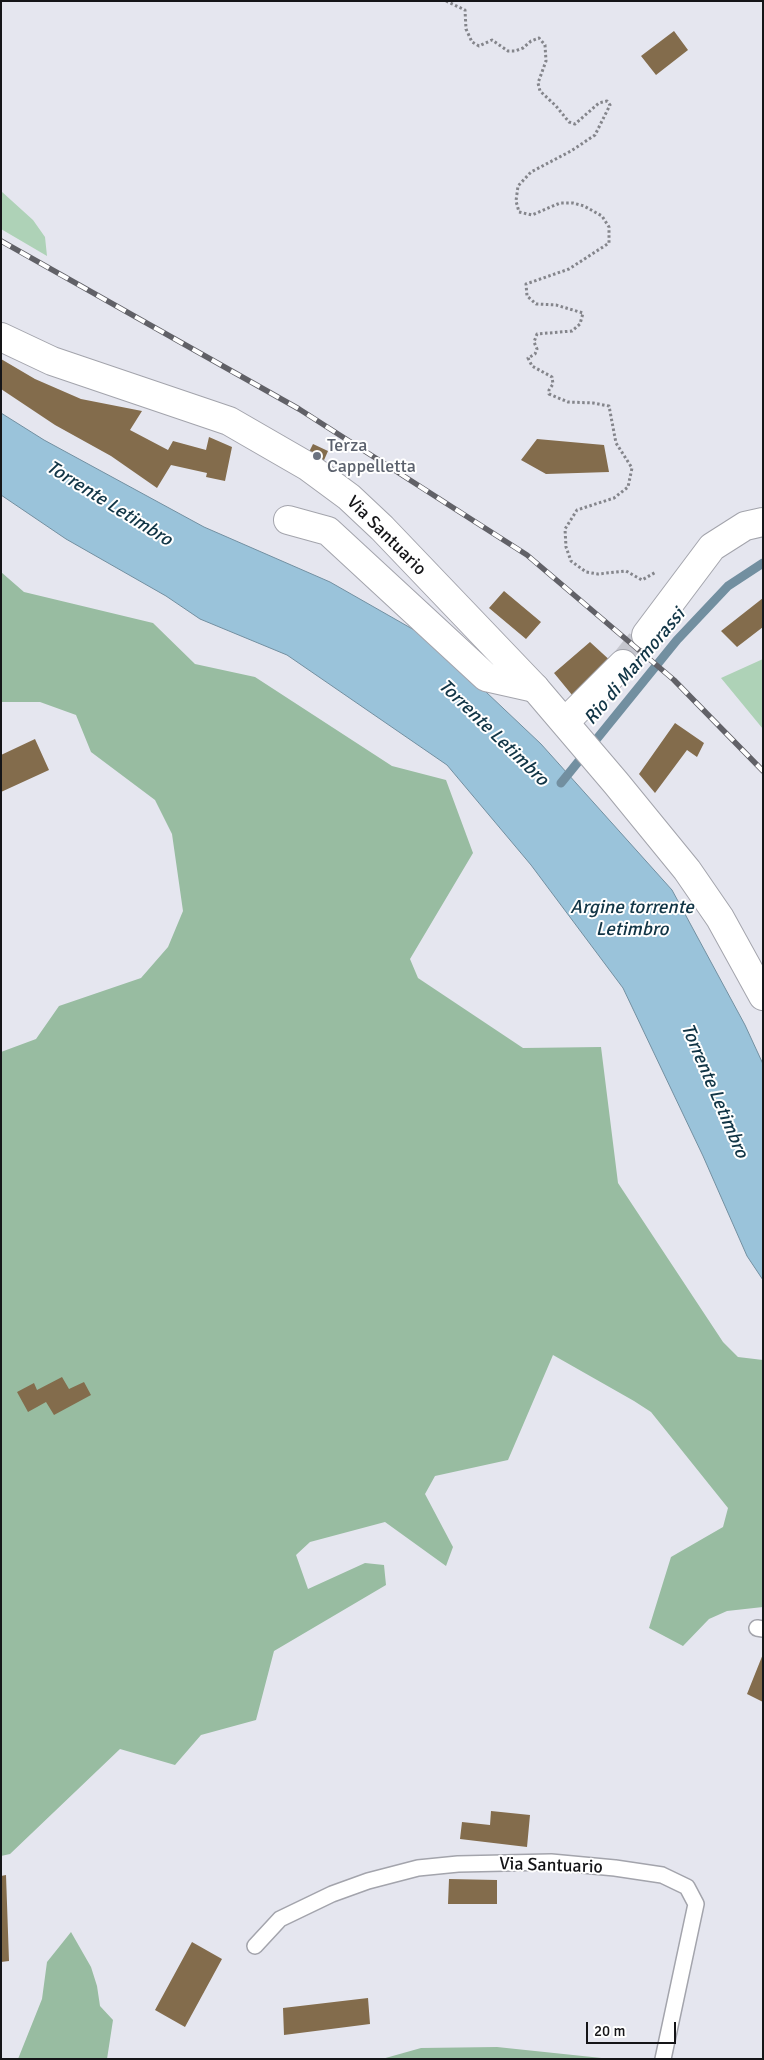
<!DOCTYPE html>
<html>
<head>
<meta charset="utf-8">
<style>
  body { margin:0 }
  #map { position:relative; width:764px; height:2060px; overflow:hidden; background:#e5e6ef; font-family:Signika,sans-serif }
  canvas { display:block }
  .frame { position:absolute; inset:0; border:2px solid #151518; pointer-events:none }
  .scale { position:absolute; left:586px; top:2022px; width:90px; height:22px; box-sizing:border-box; border:2px solid #151518; border-top:0; padding-left:6px; font-size:15px; line-height:18px; white-space:nowrap; color:#151518; -webkit-text-stroke:4px #fff; paint-order:stroke }
</style>
</head>
<body>
<div id="map">
<canvas width="764" height="2060"></canvas>
<div class="frame"></div>
<div class="scale">20 m</div>
</div>
<script>
const g = document.querySelector('canvas').getContext('2d');
g.lineJoin = 'round';
function paint(path, color) { g.fillStyle = color; g.fill(path, 'evenodd'); }
const poly = rows => new Path2D(rows.map(r => 'M' + r).join(''));
function stroke(path, color, width, dash) { g.strokeStyle = color; g.lineWidth = width; g.lineCap = dash ? 'butt' : 'round'; g.setLineDash(dash || []); g.stroke(path); }
function write(font, color, halo, rows, align = 'center') {
  g.font = font + ' Signika,sans-serif'; g.lineWidth = 4; g.setLineDash([]); g.textBaseline = 'middle'; g.strokeStyle = halo; g.fillStyle = color; for (const [text, x, y, turn = 0] of rows) {
    g.save(); g.translate(x, y); g.rotate((+turn || 0) * Math.PI / 180); g.textAlign = isNaN(turn) ? turn : align; if (halo) g.strokeText(text, 0, 0); g.fillText(text, 0, 0); g.restore();
  }
}
paint(poly([
  [1,191,33,220,45,237,47,256,1,229],
  [763,659,763,729,721,678]
]), '#aed2b7');
paint(poly([
  [1,572,24,592,153,623,195,664,255,677,392,766,446,780,473,853,410,959,418,978,523,1048,601,1047,618,1183,723,1342,738,1357,763,1360,763,1607,727,1611,709,1619,683,1646,649,1628,671,1557,723,1527,728,1508,651,1412,634,1401,553,1355,508,1460,435,1476,425,1494,453,1547,446,1566,385,1522,310,1542,296,1555,308,1589,365,1563,384,1565,386,1585,274,1651,256,1720,201,1735,175,1765,120,1749,10,1854,1,1856,1,1052,36,1039,59,1006,141,978,168,947,183,911,172,834,155,800,91,752,76,715,40,702,1,702],
  [71,1932,91,1967,97,1986,100,2006,113,2020,107,2059,18,2059,42,1999,47,1962],
  [497,2047,611,2059,382,2059,421,2048]
]), '#98bca1');
const water = poly([
  [1,413,44,440,204,527,330,582,430,639,541,744,672,890,745,1025,763,1064,763,1280,747,1256,703,1156,623,988,531,865,447,765,287,655,200,619,166,596,66,539,1,495,1,413]
]);
paint(water, '#9ac3da');
stroke(water, '#728fa0', 1);
stroke(poly([
  [561,783,677,640,728,586,763,563]
]), '#728fa0', 9);
paint(poly([
  [674,31,688,50,656,75,641,56],
  [1,359,35,379,81,399,142,411,130,430,168,450,173,441,206,450,209,437,232,447,225,481,206,477,207,473,171,465,157,488,111,456,55,425,1,389],
  [537,439,604,445,609,472,546,474,521,460],
  [313,444,328,451,321,467,305,460],
  [504,591,541,622,526,639,489,608],
  [763,598,763,627,737,647,721,631],
  [590,642,614,664,577,701,554,673],
  [675,723,704,743,697,757,687,750,655,793,639,774],
  [35,739,49,770,1,792,1,755],
  [62,1377,69,1389,84,1382,91,1395,54,1415,46,1402,28,1412,17,1392,34,1383,37,1390],
  [763,1654,763,1702,747,1694],
  [491,1811,530,1815,527,1847,460,1839,462,1822,490,1825],
  [6,1875,9,1961,1,1962,1,1876],
  [449,1879,497,1880,497,1904,448,1904],
  [192,1942,222,1959,185,2027,155,2010],
  [368,1998,370,2024,284,2035,283,2008]
]), '#836c4c');
stroke(poly([
  [623,664,646,635]
]), '#c6c7cf', 28, [28, 14]);
const lane = poly([
  [757,1628,763,1629],
  [255,1946,280,1919,332,1894,368,1881,418,1868,458,1864,551,1862,615,1868,662,1875,687,1887,696,1904,663,2059]
]);
const street = poly([
  [288,520,328,531,486,677,535,688],
  [646,635,712,547,745,526,763,522],
  [565,722,623,664]
]);
const secondary = poly([
  [1,337,52,361,229,421,307,466,349,497,382,528,535,688,616,783,687,870,720,918,763,996]
]);
stroke(lane, '#a3a4ac', 18);
stroke(street, '#a3a4ac', 30);
stroke(secondary, '#a3a4ac', 30);
stroke(poly([
  [446,1,465,10,466,29,472,42,479,46,492,40,508,51,515,51,523,48,531,41,539,38,545,45,546,61,538,83,540,91,556,106,569,122,575,124,599,103,607,101,610,105,595,135,571,151,531,172,518,186,516,201,519,212,532,215,560,203,573,203,584,206,602,216,609,227,609,243,569,269,526,284,527,296,536,304,556,305,583,313,580,324,572,331,537,334,534,342,537,349,535,354,528,358,532,366,552,377,553,384,549,390,549,394,568,402,593,403,609,406,616,443,632,468,628,487,614,498,577,510,565,529,566,547,571,561,586,572,598,574,626,571,642,580,656,572]
]), '#84858b', 3, [2.5, 2.5]);
stroke(lane, '#fff', 15);
stroke(street, '#fff', 28);
stroke(secondary, '#fff', 28);
const rail = poly([
  [1,241,299,409,527,555,674,680,763,771]
]);
stroke(rail, '#616167', 5.5);
stroke(rail, '#fff', 4, [11]);
for (const [x, y, r, color] of [
  [317,456,5,"#6b7280"]
]) { const dot = new Path2D(); dot.arc(x, y, r, 0, 2 * Math.PI); g.fillStyle = color; g.fill(dot); stroke(dot, '#fff', 2); }
write('18px', '#5b616d', '#fff', [
  ["Terza",327,446],
  ["Cappelletta",327,467]
], 'left');
write('18px', '#151518', '#fff', [
  ["Via Santuario",386,536,45],
  ["Via Santuario",551,1866,2]
]);
write('italic 19px', '#113546', '#fff', [
  ["Torrente Letimbro",109,504,32],
  ["Rio di Marmorassi",635,667,-50],
  ["Torrente Letimbro",493,733,44],
  ["Argine torrente",632,908],
  ["Letimbro",632,930],
  ["Torrente Letimbro",714,1091,67]
]);
</script>
</body>
</html>
